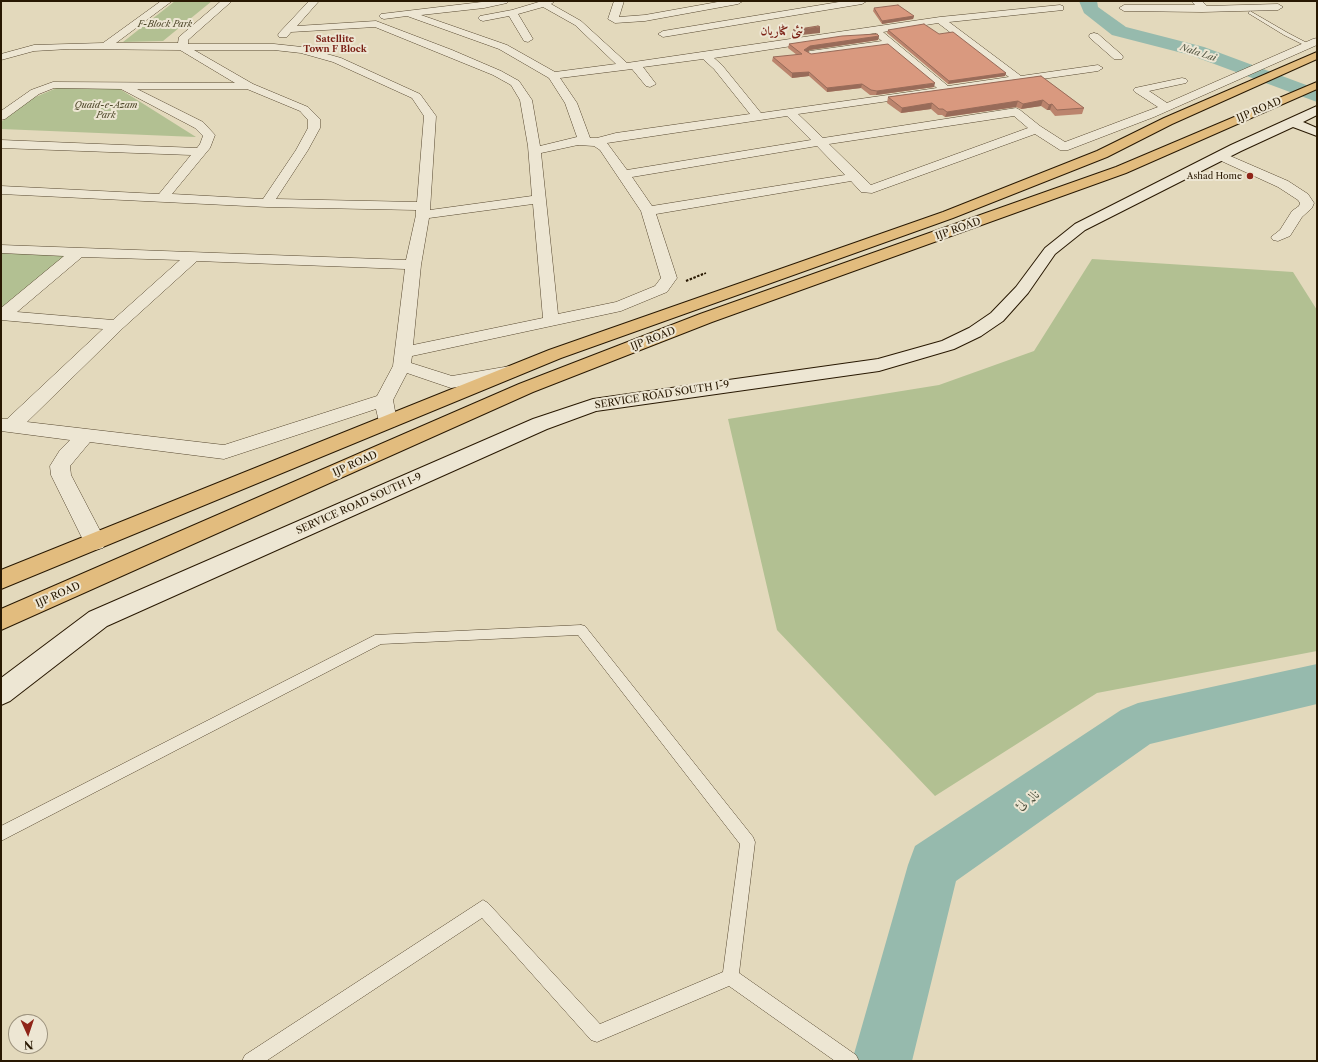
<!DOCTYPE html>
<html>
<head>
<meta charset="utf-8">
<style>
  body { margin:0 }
  #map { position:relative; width:1318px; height:1062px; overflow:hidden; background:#e3d9bc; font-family:"Libre Caslon Text",serif }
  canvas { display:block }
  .frame { position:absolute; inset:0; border:2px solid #281802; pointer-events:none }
  .north { position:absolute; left:8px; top:1014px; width:40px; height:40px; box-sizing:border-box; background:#ede6d3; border:1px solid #9e947f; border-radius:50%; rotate:177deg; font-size:11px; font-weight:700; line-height:16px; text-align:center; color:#281802 }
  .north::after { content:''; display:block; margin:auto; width:14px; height:18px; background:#8f2418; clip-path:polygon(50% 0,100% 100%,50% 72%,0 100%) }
</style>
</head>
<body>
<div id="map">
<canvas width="1318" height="1062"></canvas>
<div class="frame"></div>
<div class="north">N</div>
</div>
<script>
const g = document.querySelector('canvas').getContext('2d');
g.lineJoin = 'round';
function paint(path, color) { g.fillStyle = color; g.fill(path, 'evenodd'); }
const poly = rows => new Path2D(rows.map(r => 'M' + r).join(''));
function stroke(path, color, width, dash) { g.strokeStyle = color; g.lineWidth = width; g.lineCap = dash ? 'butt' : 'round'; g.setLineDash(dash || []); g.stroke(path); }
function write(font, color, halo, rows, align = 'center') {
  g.font = font + ' "Libre Caslon Text",Amiri,serif'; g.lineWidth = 4; g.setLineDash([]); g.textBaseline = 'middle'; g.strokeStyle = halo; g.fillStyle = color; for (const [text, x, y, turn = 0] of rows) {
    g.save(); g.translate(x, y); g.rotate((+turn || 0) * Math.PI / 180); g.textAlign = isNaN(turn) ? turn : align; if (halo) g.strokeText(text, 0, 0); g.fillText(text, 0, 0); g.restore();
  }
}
paint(poly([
  [175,1,212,1,163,41,123,42],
  [115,86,196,137,1,129,1,122,33,98,59,87],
  [1,252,67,255,1,308],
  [1092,259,1293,272,1317,310,1317,651,1097,693,935,796,777,630,728,419,939,385,1034,351]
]), '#b2c092');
paint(poly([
  [1079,1,1097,1,1098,7,1126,27,1204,47,1317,89,1317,102,1190,55,1112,35,1084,13,1079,1],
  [1317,664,1317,704,1150,744,956,881,912,1061,852,1061,908,865,915,846,1121,710,1138,703,1317,664]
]), '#96baad');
const lane = poly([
  [1250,11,1288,33,1311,45,1306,46,1284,35,1248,13,1250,11],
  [581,625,585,626,753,837,755,842,739,973,856,1055,859,1061,835,1061,729,986,597,1042,591,1040,482,918,266,1061,242,1061,245,1055,483,900,488,903,600,1024,723,972,740,844,578,635,381,644,1,841,1,826,375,635,581,625]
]);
const street = poly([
  [161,1,172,1,116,43,178,43,179,37,221,1,232,1,188,40,188,44,274,44,302,47,341,58,420,94,436,116,430,210,532,196,528,146,520,100,511,85,493,75,375,27,291,32,287,37,279,37,278,35,279,33,309,1,319,1,297,26,376,21,452,50,501,71,519,81,532,100,540,146,577,137,565,103,549,78,499,49,407,16,384,19,381,18,379,16,381,14,490,1,509,1,507,3,484,8,421,15,507,45,555,72,616,64,575,25,543,7,518,14,533,39,528,42,524,41,509,16,483,21,480,20,478,18,480,16,512,10,542,1,555,1,551,4,581,21,627,63,940,17,1060,5,1063,6,1063,10,949,22,1021,76,1098,65,1103,68,1098,71,798,114,823,138,1016,108,1020,110,1040,126,1065,142,1158,107,1135,92,1133,90,1135,88,1182,78,1186,79,1188,81,1186,83,1149,91,1167,103,1313,39,1317,38,1317,45,1154,117,1068,150,1060,150,1035,134,872,193,861,192,851,181,656,214,677,278,667,292,621,311,412,356,411,363,452,376,510,366,516,368,519,372,516,376,510,378,451,388,407,373,393,400,397,422,395,426,388,428,381,426,379,422,376,409,224,459,90,442,70,466,71,475,106,542,103,548,95,550,87,548,51,475,50,466,60,450,70,440,1,431,1,419,7,419,103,329,1,320,1,308,64,256,1,253,1,245,406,260,416,215,416,210,267,207,1,194,1,186,159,194,191,155,1,148,1,140,197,148,200,144,203,136,195,128,121,89,54,88,39,94,5,119,1,120,1,111,31,90,53,82,235,83,180,50,69,49,34,51,1,60,1,54,34,45,103,43,161,1],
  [938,23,1009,77,948,86,883,32,938,23],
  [876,33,876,36,882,41,810,51,805,54,810,57,888,46,937,88,761,113,722,65,714,58,876,33],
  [194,50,274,50,301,53,333,62,412,98,424,116,417,202,276,199,308,150,320,128,320,119,308,107,253,84,194,50],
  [703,59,714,69,750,114,616,133,597,138,590,138,577,103,560,78,632,69,646,86,650,87,656,84,643,67,703,59],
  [137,89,247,89,300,111,308,120,308,128,296,150,263,199,172,194,210,148,215,135,203,122,137,89],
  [787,116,811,140,627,170,607,143,787,116],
  [1014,116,1028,128,871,185,829,144,1014,116],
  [578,145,594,146,600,150,641,211,661,278,655,286,616,302,558,314,541,153,578,145],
  [817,146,845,175,652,206,632,177,817,146],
  [533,204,543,318,413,345,421,265,429,218,533,204],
  [82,257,180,260,113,320,17,312,82,257],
  [197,261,405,269,393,366,377,396,224,445,27,422,123,328,197,261],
  [614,1,624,1,619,17,645,15,723,1,743,1,738,4,645,21,615,23,608,19,614,1],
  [845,1,867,1,862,4,663,37,658,34,663,31,845,1],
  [1191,1,1202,1,1207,6,1278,4,1283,7,1278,10,1202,12,1124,11,1119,8,1124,5,1195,5,1191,1],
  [1094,33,1098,34,1122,55,1123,57,1122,59,1114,59,1090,38,1089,36,1090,34,1094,33],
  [1221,152,1288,181,1308,194,1314,203,1312,208,1302,217,1290,236,1278,241,1273,240,1271,237,1280,230,1292,211,1299,206,1300,203,1298,200,1278,187,1217,159,1215,156,1217,153,1221,152]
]);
const secondary = poly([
  [1317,106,1317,115,1303,122,1317,128,1317,136,1293,127,1241,151,1085,230,1055,254,1028,293,1003,321,981,336,954,349,879,371,596,411,547,429,107,626,10,701,1,705,1,678,89,612,533,419,593,399,878,359,942,341,969,328,991,313,1016,287,1045,248,1075,224,1231,145,1317,106]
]);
const highway = poly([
  [1317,52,1317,59,1172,124,1107,157,953,218,561,358,1,589,1,570,549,350,943,212,1097,151,1164,118,1317,52],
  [1317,82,1317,89,1126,173,712,322,533,392,1,630,1,609,519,384,700,314,1116,167,1317,82]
]);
stroke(lane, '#574830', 1);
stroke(street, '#574830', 1);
stroke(secondary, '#281802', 2);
stroke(highway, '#281802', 2);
stroke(poly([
  [701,275,706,273]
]), '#281802', 1.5, [2, 1.5]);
stroke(poly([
  [686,281,703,274]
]), '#281802', 2, [2.5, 1.5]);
paint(lane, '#ede6d3');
paint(street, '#ede6d3');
paint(secondary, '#ede6d3');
paint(highway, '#e2bc7e');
paint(poly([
  [874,8,914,16,913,19,882,24,873,11],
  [888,30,939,34,1006,73,1005,76,948,84,887,33],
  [879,36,878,40,810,50,807,52,811,54,934,87,876,95,870,95,861,88,827,92,809,76,792,78,772,61,773,57,797,55,788,48,789,44],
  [1041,76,1084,108,1082,114,1055,116,1050,110,1047,110,1041,106,1021,109,1016,107,945,117,942,115,938,115,931,109,901,113,887,103,888,97]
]), '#bb846d');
paint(poly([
  [914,16,913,19,882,24,882,21],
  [820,27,820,33,792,36,793,30],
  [879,36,878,40,810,50,804,55,804,50,810,46],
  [809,72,809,76,792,78,792,73],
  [1006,73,1005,76,948,84,949,81],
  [935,83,934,87,876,95,877,91],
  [862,84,861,88,827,92,827,88],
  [1043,100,1041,106,1021,109,1023,104],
  [1018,101,1016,107,945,117,947,112],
  [932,103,931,109,901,113,902,108],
  [1052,104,1050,110,1047,110,1049,105]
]), '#986b59');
const building = poly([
  [898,5,914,16,882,21,874,8,898,5],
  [924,24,939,34,953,32,1006,73,949,81,888,30,924,24],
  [818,26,820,27,793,30,818,26],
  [877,34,879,36,810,46,804,50,811,54,888,44,935,83,877,91,871,90,862,84,827,88,809,72,792,73,773,57,802,54,789,44,842,36,877,34],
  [1041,76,1084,108,1057,110,1052,104,1049,105,1043,100,1023,104,1018,101,947,112,943,109,939,109,932,103,902,108,888,97,1041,76]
]);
paint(building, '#d9997f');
stroke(building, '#986b59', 1);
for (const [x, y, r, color] of [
  [1250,176,4,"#8f2418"]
]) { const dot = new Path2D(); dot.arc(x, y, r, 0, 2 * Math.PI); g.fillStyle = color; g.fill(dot); stroke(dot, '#ede6d3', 1.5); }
write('italic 9px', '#514a2d', '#ede6d3', [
  ["F-Block Park",165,24],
  ["Quaid-e-Azam",106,105],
  ["Park",106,115]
]);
write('bold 9px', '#7a1f14', '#ede6d3', [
  ["Satellite",335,39],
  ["Town F Block",335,49]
]);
write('italic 9px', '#4e513e', '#ede6d3', [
  ["Nala Lai",1198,53,18]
]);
write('9px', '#281802', '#ede6d3', [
  ["Ashad Home",1242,176]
], 'right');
write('10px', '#281802', '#ede6d3', [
  ["IJP ROAD",1259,110,-23],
  ["IJP ROAD",958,229,-20],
  ["IJP ROAD",653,339,-21],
  ["SERVICE ROAD SOUTH I-9",662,395,-9],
  ["IJP ROAD",355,464,-24],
  ["SERVICE ROAD SOUTH I-9",359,504,-24],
  ["IJP ROAD",58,595,-24]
]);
write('bold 12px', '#7a1f14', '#ede6d3', [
  ["نئی کٹاریان",782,32]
]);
write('italic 13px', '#4e513e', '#ede6d3', [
  ["نالہ لئ",1028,800,-35]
]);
</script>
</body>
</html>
